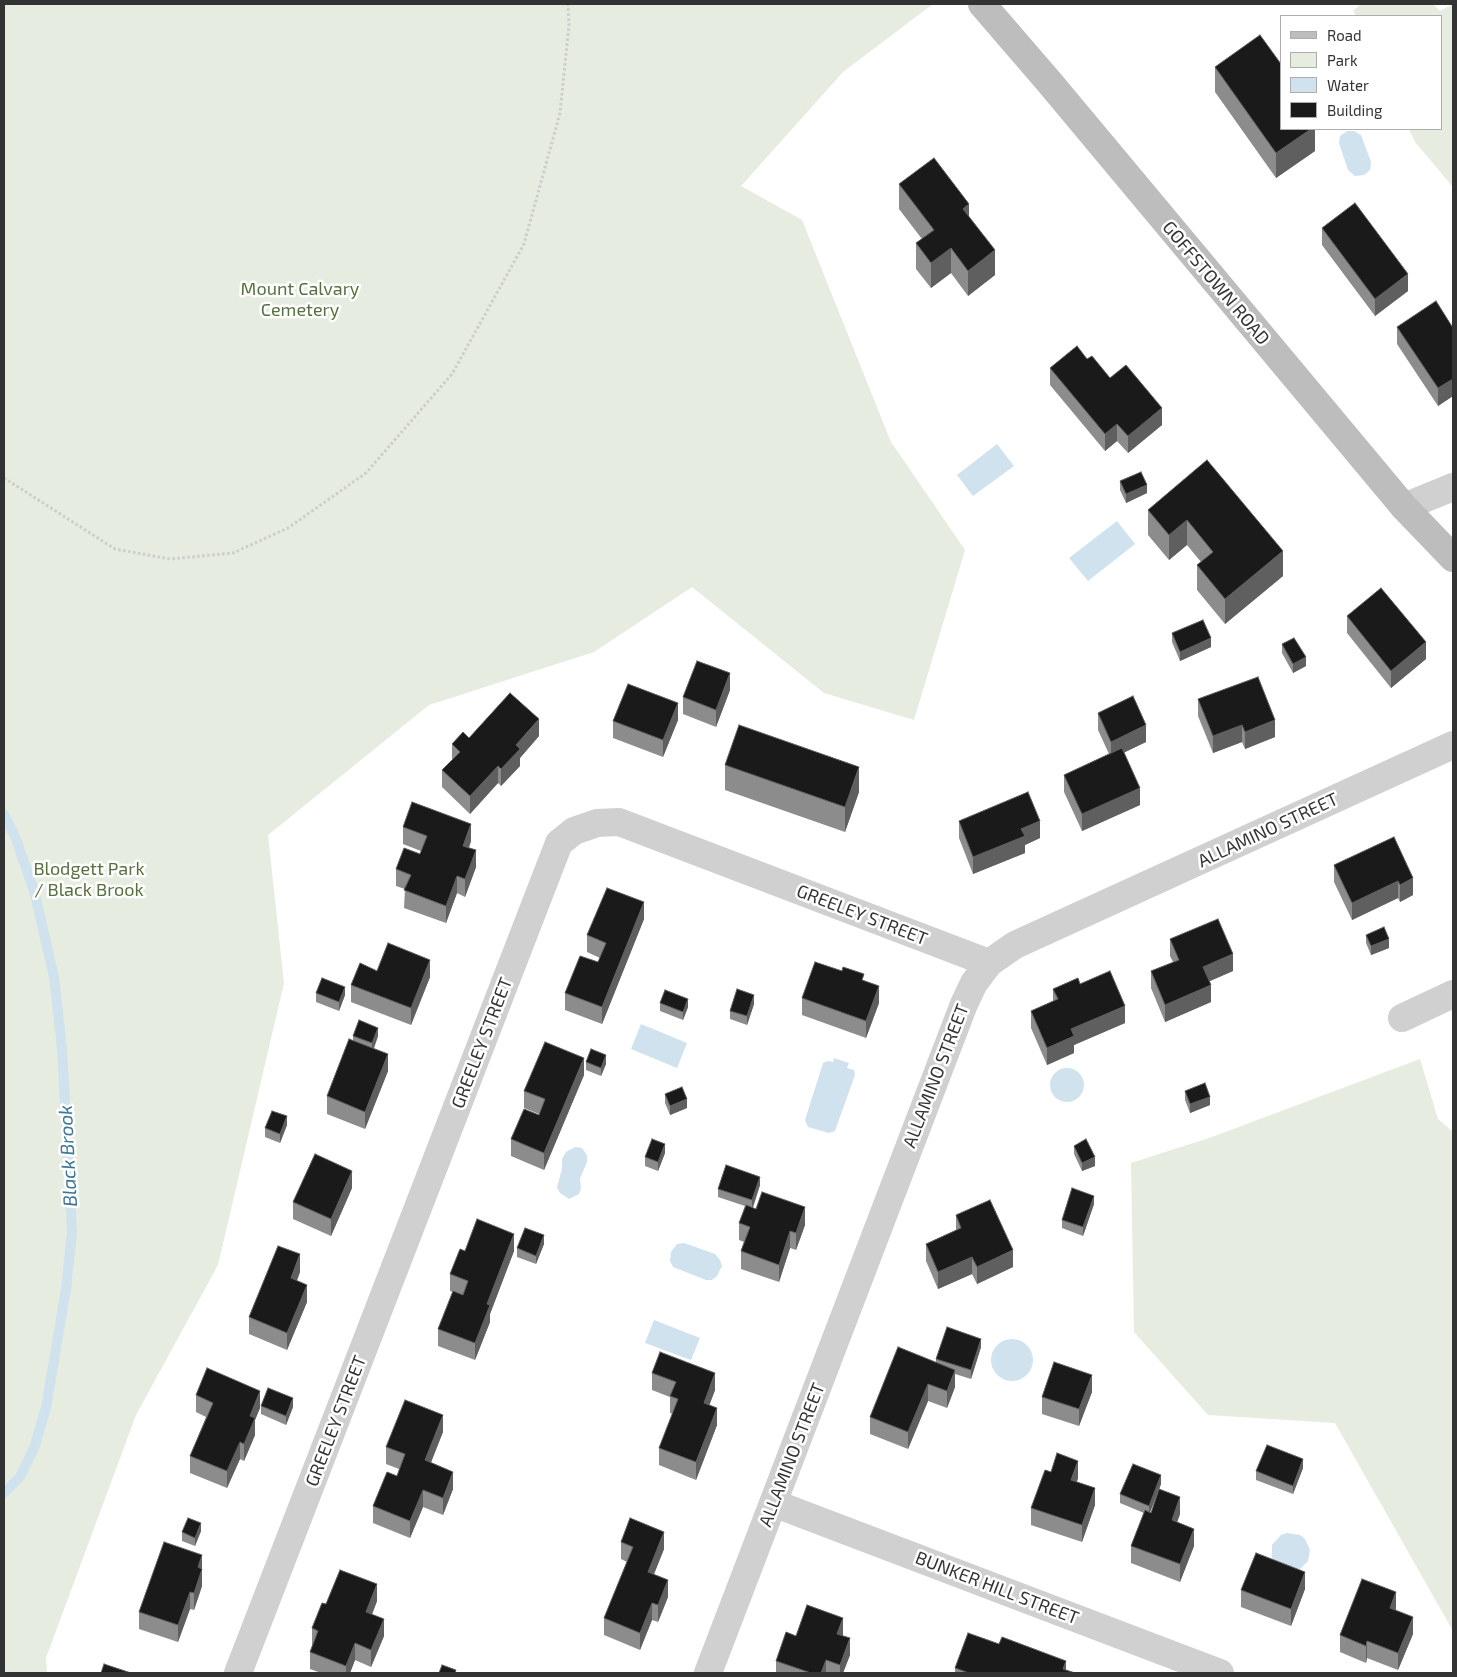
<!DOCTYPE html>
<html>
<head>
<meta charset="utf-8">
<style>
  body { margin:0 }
  #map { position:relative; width:1457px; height:1677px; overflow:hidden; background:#fff; font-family:"Exo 2",sans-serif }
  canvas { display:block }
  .frame { position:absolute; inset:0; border:5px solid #333; pointer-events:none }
  .legend { position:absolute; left:1280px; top:15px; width:162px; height:115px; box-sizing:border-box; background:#fff; border:1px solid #adadad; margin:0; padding:6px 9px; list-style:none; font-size:15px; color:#333 }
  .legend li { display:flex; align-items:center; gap:10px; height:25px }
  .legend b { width:25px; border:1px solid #adadad }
</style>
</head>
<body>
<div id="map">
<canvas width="1457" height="1677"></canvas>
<div class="frame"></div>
<ul class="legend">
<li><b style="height:6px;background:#bdbdbd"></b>Road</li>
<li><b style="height:14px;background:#e6ecdf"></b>Park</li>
<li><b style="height:14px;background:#cfe2ee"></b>Water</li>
<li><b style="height:14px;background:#1a1a1a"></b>Building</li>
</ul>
</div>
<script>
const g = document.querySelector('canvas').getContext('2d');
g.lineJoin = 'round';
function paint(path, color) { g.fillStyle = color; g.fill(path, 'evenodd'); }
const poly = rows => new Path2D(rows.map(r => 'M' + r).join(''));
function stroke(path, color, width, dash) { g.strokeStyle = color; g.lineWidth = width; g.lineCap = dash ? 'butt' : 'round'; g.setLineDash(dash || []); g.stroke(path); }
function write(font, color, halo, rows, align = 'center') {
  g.font = font + ' "Exo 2",sans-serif'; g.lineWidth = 5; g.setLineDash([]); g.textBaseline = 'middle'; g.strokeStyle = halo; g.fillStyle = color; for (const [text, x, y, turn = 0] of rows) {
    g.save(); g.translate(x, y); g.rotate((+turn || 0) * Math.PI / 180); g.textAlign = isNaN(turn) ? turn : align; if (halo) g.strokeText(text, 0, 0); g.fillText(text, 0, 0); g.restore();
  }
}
paint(poly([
  [4,4,933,4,843,72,741,186,802,220,891,442,965,550,914,720,824,693,692,587,594,652,429,705,268,835,284,983,218,1265,136,1415,46,1658,47,1673,4,1673],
  [1361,4,1433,4,1440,11,1453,4,1453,187,1415,142,1409,129,1441,129,1441,16,1356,16,1353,11],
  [1420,1059,1438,1119,1453,1132,1453,1631,1335,1423,1208,1415,1134,1332,1131,1163,1212,1137]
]), '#e6ecdf');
paint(poly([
  [1347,131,1354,131,1361,135,1371,162,1370,170,1364,175,1355,176,1348,170,1339,143,1340,136],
  [997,444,1014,466,973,496,957,475],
  [1117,521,1135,544,1088,581,1069,558],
  [641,1024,687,1043,677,1068,631,1049],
  [834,1058,849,1063,847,1068,854,1070,855,1075,835,1131,829,1133,808,1127,805,1120,823,1063,828,1061,833,1062],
  '1050 1085a17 17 0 1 1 34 0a17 17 0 1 1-34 0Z',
  [575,1147,582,1148,587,1155,587,1162,580,1178,581,1188,579,1194,569,1199,560,1193,557,1187,562,1169,562,1159,566,1152],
  [684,1243,715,1254,720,1260,722,1266,717,1276,712,1280,706,1280,673,1267,670,1261,671,1252,677,1244],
  [654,1320,700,1338,691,1360,645,1343],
  '991 1360a21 21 0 1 1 42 0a21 21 0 1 1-42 0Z',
  [1287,1533,1300,1535,1305,1539,1310,1550,1308,1561,1299,1570,1275,1564,1272,1558,1272,1545,1281,1535]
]), '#cfe2ee');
stroke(poly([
  [4,814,16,839,35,894,54,977,62,1048,72,1232,66,1289,46,1408,34,1448,20,1477,4,1493]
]), '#cfe2ee', 10);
stroke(poly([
  [4,478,115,549,170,559,233,553,288,528,366,473,452,374,524,244,560,113,569,25,568,4]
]), '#cdcdcd', 3, [2.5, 2.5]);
stroke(poly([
  [1404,507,1453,487],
  [1402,1018,1453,994],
  [773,1503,1220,1673],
  [238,1673,559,843,574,831,597,823,619,822,989,963],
  [708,1673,964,1004,974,983,989,963,1015,945,1453,745]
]), '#d0d0d0', 28);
stroke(poly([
  [982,4,1050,83,1404,507,1453,558]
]), '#bdbdbd', 28);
paint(poly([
  [1215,67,1315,129,1315,151,1276,178,1215,92],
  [899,184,969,216,995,275,968,296,951,273,931,288,916,269,916,243,922,239,899,209],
  [1322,228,1408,291,1375,316,1322,245],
  [1397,327,1453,328,1453,396,1438,406,1397,344],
  [1087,359,1110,378,1162,425,1128,453,1117,441,1105,451,1050,385,1050,368],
  [1207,460,1283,576,1225,624,1197,590,1197,565,1201,562,1187,545,1169,560,1148,535,1148,510],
  [1120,481,1147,493,1126,503,1120,490],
  [1347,616,1426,659,1391,688,1347,633],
  [1172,633,1211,647,1180,661,1172,642],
  [1282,644,1306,666,1293,673,1282,653],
  [730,690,716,727,683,714,683,697],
  [1198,699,1275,737,1245,749,1242,742,1213,753,1198,716],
  [1098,713,1146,742,1124,752,1140,805,1082,831,1064,792,1064,775,1109,754,1098,730],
  [678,720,663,757,613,738,613,721],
  [539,736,520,758,520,766,501,786,498,783,470,814,442,787,442,770,452,760,452,744,469,738],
  [725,765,859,792,845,832,725,790],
  [959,821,1040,838,1025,845,1025,853,973,874,959,838],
  [403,827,471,841,469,848,476,867,465,897,457,893,446,923,404,908,405,889,396,886,396,869,420,854,421,851,403,844],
  [1394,837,1413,895,1400,902,1398,898,1352,920,1334,882,1334,865],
  [644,919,602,1024,565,1010,565,993,598,962,600,958,587,952,587,935],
  [1366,935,1389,948,1371,955,1366,943],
  [1170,939,1233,971,1210,981,1211,1002,1165,1022,1151,988,1151,971,1173,962,1170,956],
  [377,971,430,977,411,1025,351,1002,351,985],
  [864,981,879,1003,866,1038,802,1015,802,998],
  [1080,984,1125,1023,1074,1045,1074,1053,1047,1065,1031,1028,1031,1011,1053,1001,1053,989],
  [316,993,345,995,339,1011,316,1002],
  [660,1003,688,1007,683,1020,660,1011],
  [754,1004,747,1025,730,1019,730,1011],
  [353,1036,378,1036,374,1049,388,1071,365,1129,327,1114,327,1096,353,1041],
  [586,1062,606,1064,601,1076,586,1070],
  [584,1075,544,1170,511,1156,511,1139,539,1114,524,1108,524,1091],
  [1185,1091,1210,1105,1190,1113,1185,1100],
  [665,1094,687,1108,670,1115,665,1103],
  [287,1125,280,1143,265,1137,265,1128],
  [1074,1146,1095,1166,1082,1171,1074,1154],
  [665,1153,658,1171,645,1166,645,1157],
  [760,1185,753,1208,805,1225,796,1250,790,1248,779,1282,741,1269,741,1251,744,1242,739,1240,739,1223,745,1206,718,1197,718,1189],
  [352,1188,331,1236,293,1219,293,1202],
  [1094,1204,1083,1236,1062,1228,1062,1220],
  [956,1215,1013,1267,977,1284,972,1274,938,1289,926,1261,926,1244,956,1230],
  [544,1244,536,1264,517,1257,517,1248],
  [465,1251,514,1251,490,1314,490,1322,475,1360,438,1346,438,1329,453,1292,450,1291,450,1274],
  [300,1272,297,1281,307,1302,287,1350,249,1334,249,1317],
  [981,1347,971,1379,955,1374,955,1387,947,1408,928,1401,908,1449,870,1434,870,1417,936,1363,936,1359],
  [652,1373,715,1390,709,1405,717,1425,696,1480,659,1465,659,1448,673,1414,670,1413,670,1397,652,1390],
  [1092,1392,1079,1426,1042,1414,1042,1397],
  [196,1395,260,1408,255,1420,255,1435,244,1461,240,1459,227,1488,190,1473,190,1456,206,1417,196,1412],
  [261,1406,293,1407,286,1425,261,1414],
  [443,1432,430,1463,453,1489,443,1515,423,1507,410,1538,373,1523,373,1506,397,1476,399,1469,386,1464,386,1447],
  [1303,1468,1293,1494,1256,1480,1256,1471],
  [1078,1478,1077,1482,1095,1505,1082,1542,1031,1525,1031,1508],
  [1161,1484,1150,1512,1180,1514,1177,1522,1194,1546,1180,1582,1131,1563,1131,1546,1144,1513,1120,1503,1120,1494],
  [201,1531,195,1546,182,1541,182,1532],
  [621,1542,664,1549,654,1574,668,1597,658,1622,652,1620,640,1650,604,1635,604,1618,627,1562,621,1559],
  [202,1555,202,1586,194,1610,190,1609,178,1642,139,1629,139,1612],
  [1305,1589,1291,1626,1241,1607,1241,1590],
  [377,1601,372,1615,384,1636,371,1667,355,1660,350,1673,321,1673,310,1669,310,1652,313,1646,312,1645,312,1628,326,1604],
  [1396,1609,1396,1610,1413,1634,1398,1670,1367,1658,1366,1663,1340,1652,1340,1635],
  [796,1636,842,1636,850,1655,843,1673,776,1673,776,1661],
  [955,1668,1075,1673,955,1673]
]), '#8c8c8c');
paint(poly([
  [1311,129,1315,129,1315,151,1276,178,1276,153],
  [969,204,969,229,963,209],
  [951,248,951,273,931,288,931,263],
  [995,250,995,275,968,296,968,271],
  [1408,274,1408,291,1375,316,1375,299],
  [1453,379,1453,396,1438,406,1438,388],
  [1162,408,1162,425,1128,453,1128,436],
  [1117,424,1117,441,1105,451,1105,434],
  [1147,485,1147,493,1126,503,1126,494],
  [1187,520,1187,545,1169,560,1169,535],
  [1283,551,1283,576,1225,624,1225,599],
  [1211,638,1211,647,1180,661,1180,652],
  [1426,642,1426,659,1391,688,1391,671],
  [1306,657,1306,666,1293,673,1293,664],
  [730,673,730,690,716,727,716,710],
  [678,703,678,720,663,757,663,740],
  [539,719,539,736,520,758,520,766,501,786,501,769,516,745],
  [1275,720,1275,737,1245,749,1245,732],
  [1146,725,1146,742,1111,759,1111,742],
  [1242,725,1242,742,1213,753,1213,736],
  [498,766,498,783,470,814,470,796],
  [859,767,859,792,845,832,845,807],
  [1140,788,1140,805,1082,831,1082,814],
  [1040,821,1040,838,1025,845,1025,853,973,874,973,857,1021,829],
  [471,824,471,841,463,863,463,846],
  [476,850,476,867,465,897,465,879],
  [457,876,457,893,446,923,446,906],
  [1413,878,1413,895,1400,902,1400,885],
  [1398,881,1398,898,1352,920,1352,903],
  [644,902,644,919,602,1024,602,1007],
  [1389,939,1389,948,1371,955,1371,946],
  [1233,954,1233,971,1203,984,1203,967],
  [430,960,430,977,411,1025,411,1008],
  [1211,985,1211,1002,1165,1022,1165,1005],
  [879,986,879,1003,866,1038,866,1021],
  [345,987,345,995,339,1011,339,1002],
  [754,995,754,1004,747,1025,747,1016],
  [688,999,688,1007,683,1020,683,1012],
  [1125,1006,1125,1023,1074,1045,1074,1053,1047,1065,1047,1048,1071,1029],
  [378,1028,378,1036,372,1052,372,1043],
  [388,1054,388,1071,365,1129,365,1112],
  [606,1055,606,1064,601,1076,601,1068],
  [584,1058,584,1075,544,1170,544,1153],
  [1210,1097,1210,1105,1190,1113,1190,1104],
  [687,1099,687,1108,670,1115,670,1106],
  [287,1116,287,1125,280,1143,280,1134],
  [665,1144,665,1153,658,1171,658,1162],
  [1095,1157,1095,1166,1082,1171,1082,1163],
  [352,1171,352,1188,331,1236,331,1219],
  [760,1177,760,1185,752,1209,752,1200],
  [1094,1196,1094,1204,1083,1236,1083,1227],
  [805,1207,805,1225,796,1250,796,1233],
  [790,1231,790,1248,779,1282,779,1265],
  [514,1234,514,1251,490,1314,490,1322,475,1360,475,1343,487,1304],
  [544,1235,544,1244,536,1264,536,1256],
  [1013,1250,1013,1267,977,1284,977,1267],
  [300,1254,300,1272,291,1295,291,1278],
  [972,1257,972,1274,938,1289,938,1272],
  [307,1285,307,1302,287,1350,287,1333],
  [981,1339,981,1347,971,1379,971,1370],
  [955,1370,955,1387,947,1408,947,1391],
  [715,1373,715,1390,704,1420,704,1403],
  [1092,1375,1092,1392,1079,1426,1079,1409],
  [928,1384,928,1401,908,1449,908,1432],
  [260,1391,260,1408,255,1420,255,1435,244,1461,244,1444,250,1416],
  [293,1398,293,1407,286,1425,286,1416],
  [717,1408,717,1425,696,1480,696,1462],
  [443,1415,443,1432,425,1478,425,1460],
  [240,1442,240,1459,227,1488,227,1471],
  [1303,1459,1303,1468,1293,1494,1293,1486],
  [1078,1461,1078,1478,1071,1497,1071,1480],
  [453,1472,453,1489,443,1515,443,1498],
  [1161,1475,1161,1484,1149,1515,1149,1506],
  [1095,1488,1095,1505,1082,1542,1082,1525],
  [423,1490,423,1507,410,1538,410,1521],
  [1180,1497,1180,1514,1172,1537,1172,1520],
  [201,1523,201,1531,195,1546,195,1538],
  [1194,1529,1194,1546,1180,1582,1180,1564],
  [664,1532,664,1549,648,1589,648,1572],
  [202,1555,202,1586,194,1610,194,1593,198,1567],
  [1305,1572,1305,1589,1291,1626,1291,1609],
  [668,1580,668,1597,658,1622,658,1605],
  [377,1584,377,1601,366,1629,366,1612],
  [190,1592,190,1609,178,1642,178,1625],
  [1396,1592,1396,1609,1390,1625,1390,1608],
  [652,1603,652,1620,640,1650,640,1633],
  [1413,1617,1413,1634,1398,1670,1398,1653],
  [843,1618,843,1635,837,1651,837,1634],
  [384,1619,384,1636,371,1667,371,1650],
  [850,1638,850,1655,843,1673,840,1673,840,1665],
  [1367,1641,1367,1658,1366,1663,1366,1646],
  [355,1643,355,1660,350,1673,346,1673,346,1666],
  [826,1660,826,1673,821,1673],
  [1066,1661,1066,1673,1063,1669]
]), '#5f5f5f');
const building = poly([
  [1260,35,1281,64,1281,129,1311,129,1276,153,1215,67,1260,35],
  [934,158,969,204,963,209,995,250,968,271,951,248,931,263,916,243,934,230,899,184,934,158],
  [1355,203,1408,274,1375,299,1322,228,1355,203],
  [1436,301,1453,328,1453,379,1438,388,1397,327,1436,301],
  [1077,346,1087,359,1092,356,1110,378,1126,365,1162,408,1128,436,1117,424,1105,434,1050,368,1077,346],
  [1207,460,1283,551,1225,599,1197,565,1213,552,1187,520,1169,535,1148,510,1207,460],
  [1141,472,1147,485,1126,494,1120,481,1141,472],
  [1381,588,1426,642,1391,671,1347,616,1381,588],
  [1203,620,1211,638,1180,652,1172,633,1203,620],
  [1294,638,1306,657,1293,664,1282,644,1294,638],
  [697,661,730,673,716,710,683,697,697,661],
  [1258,677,1275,720,1245,732,1242,725,1213,736,1198,699,1258,677],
  [628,684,678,703,663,740,613,721,628,684],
  [510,693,539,719,516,745,520,749,501,769,498,766,470,796,442,770,460,752,452,744,463,732,469,738,510,693],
  [1133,696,1146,725,1111,742,1098,713,1133,696],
  [739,725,859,767,845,807,725,765,739,725],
  [1122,748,1140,788,1082,814,1064,775,1122,748],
  [1028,792,1040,821,1021,829,1025,836,973,857,959,821,1028,792],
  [412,802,471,824,463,846,476,850,465,879,457,876,446,906,404,890,411,875,396,869,404,848,420,854,427,836,403,827,412,802],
  [1394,837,1413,878,1400,885,1398,881,1352,903,1334,865,1394,837],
  [607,888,644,902,602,1007,565,993,580,956,598,962,606,943,587,935,607,888],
  [1218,919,1233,954,1203,967,1211,985,1165,1005,1151,971,1179,960,1170,939,1218,919],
  [1384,927,1389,939,1371,946,1366,935,1384,927],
  [388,943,430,960,411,1008,351,985,360,963,377,971,388,943],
  [815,962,842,971,843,967,864,974,862,980,879,986,866,1021,802,998,815,962],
  [1110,971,1125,1006,1071,1029,1074,1036,1047,1048,1031,1011,1058,999,1053,989,1078,978,1080,984,1110,971],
  [322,978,345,987,339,1002,316,993,322,978],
  [737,989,754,995,747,1016,730,1011,737,989],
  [665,990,688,999,683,1012,660,1003,665,990],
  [359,1020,378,1028,372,1043,353,1036,359,1020],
  [349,1039,388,1054,365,1112,327,1096,349,1039],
  [545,1042,584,1058,544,1153,511,1139,524,1109,539,1115,545,1099,524,1091,545,1042],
  [591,1049,606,1055,601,1068,586,1062,591,1049],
  [1205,1083,1210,1097,1190,1104,1185,1091,1205,1083],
  [682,1087,687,1099,670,1106,665,1094,682,1087],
  [272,1111,287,1116,280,1134,265,1128,272,1111],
  [652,1139,665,1144,658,1162,645,1157,652,1139],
  [1086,1139,1095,1157,1082,1163,1074,1146,1086,1139],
  [315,1154,352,1171,331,1219,293,1202,315,1154],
  [726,1165,760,1177,752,1200,718,1189,726,1165],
  [1072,1188,1094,1196,1083,1227,1062,1220,1072,1188],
  [762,1192,805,1207,796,1233,790,1231,779,1265,741,1251,750,1227,739,1223,746,1205,756,1209,762,1192],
  [990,1200,1013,1250,977,1267,972,1257,938,1272,926,1244,961,1228,956,1215,990,1200],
  [477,1219,514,1234,487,1304,490,1305,475,1343,438,1329,453,1291,463,1295,468,1281,450,1274,460,1249,465,1251,477,1219],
  [525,1228,544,1235,536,1256,517,1248,525,1228],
  [278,1246,300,1254,291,1278,307,1285,287,1333,249,1317,278,1246],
  [947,1327,981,1339,971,1370,936,1359,947,1327],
  [898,1347,955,1370,947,1391,928,1384,908,1432,870,1417,898,1347],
  [660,1352,715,1373,704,1403,717,1408,696,1462,659,1448,678,1399,670,1396,676,1382,652,1373,660,1352],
  [1054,1362,1092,1375,1079,1409,1042,1397,1054,1362],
  [207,1368,260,1391,250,1416,255,1418,244,1444,240,1442,227,1471,190,1456,213,1403,196,1395,207,1368],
  [268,1388,293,1398,286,1416,261,1406,268,1388],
  [405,1400,443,1415,425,1460,453,1472,443,1498,423,1490,410,1521,373,1506,387,1472,397,1476,405,1454,386,1447,405,1400],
  [1267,1445,1303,1459,1293,1486,1256,1471,1267,1445],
  [1057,1453,1078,1461,1071,1480,1095,1488,1082,1525,1031,1508,1045,1470,1051,1472,1057,1453],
  [1133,1464,1161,1475,1149,1506,1120,1494,1133,1464],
  [1159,1489,1180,1497,1172,1520,1194,1529,1180,1564,1131,1546,1145,1510,1151,1513,1159,1489],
  [188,1518,201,1523,195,1538,182,1532,188,1518],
  [630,1518,664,1532,648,1572,668,1580,658,1605,652,1603,640,1633,604,1618,633,1547,621,1542,630,1518],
  [164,1542,202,1555,198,1567,202,1569,194,1593,190,1592,178,1625,139,1612,164,1542],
  [1256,1553,1305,1572,1291,1609,1241,1590,1256,1553],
  [340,1570,377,1584,366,1612,384,1619,371,1650,355,1643,346,1666,310,1652,318,1631,312,1628,322,1603,326,1604,340,1570],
  [1362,1579,1396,1592,1390,1608,1413,1617,1398,1653,1367,1641,1366,1646,1340,1635,1362,1579],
  [807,1605,843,1618,837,1634,850,1638,840,1665,826,1660,821,1673,811,1673,776,1661,786,1632,796,1636,807,1605],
  [968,1633,999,1644,1002,1637,1066,1661,1063,1669,1075,1673,969,1673,955,1668,968,1633],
  [104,1664,131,1673,101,1673,104,1664],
  [442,1665,456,1670,455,1673,439,1673,442,1665]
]);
paint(building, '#1a1a1a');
stroke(building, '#5f5f5f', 1);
write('18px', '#333', '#fff', [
  ["GOFFSTOWN ROAD",1216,283,50],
  ["ALLAMINO STREET",1268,830,-25],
  ["GREELEY STREET",862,915,21],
  ["GREELEY STREET",482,1043,-69],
  ["ALLAMINO STREET",936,1076,-69],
  ["GREELEY STREET",336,1421,-69],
  ["ALLAMINO STREET",792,1455,-69],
  ["BUNKER HILL STREET",997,1588,21]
]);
write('18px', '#56703f', '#fff', [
  ["Mount Calvary",300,289],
  ["Cemetery",300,310],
  ["Blodgett Park",89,869],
  ["/ Black Brook",89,890]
]);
write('italic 19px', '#3f7597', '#fff', [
  ["Black Brook",68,1156,-93]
]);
</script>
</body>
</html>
